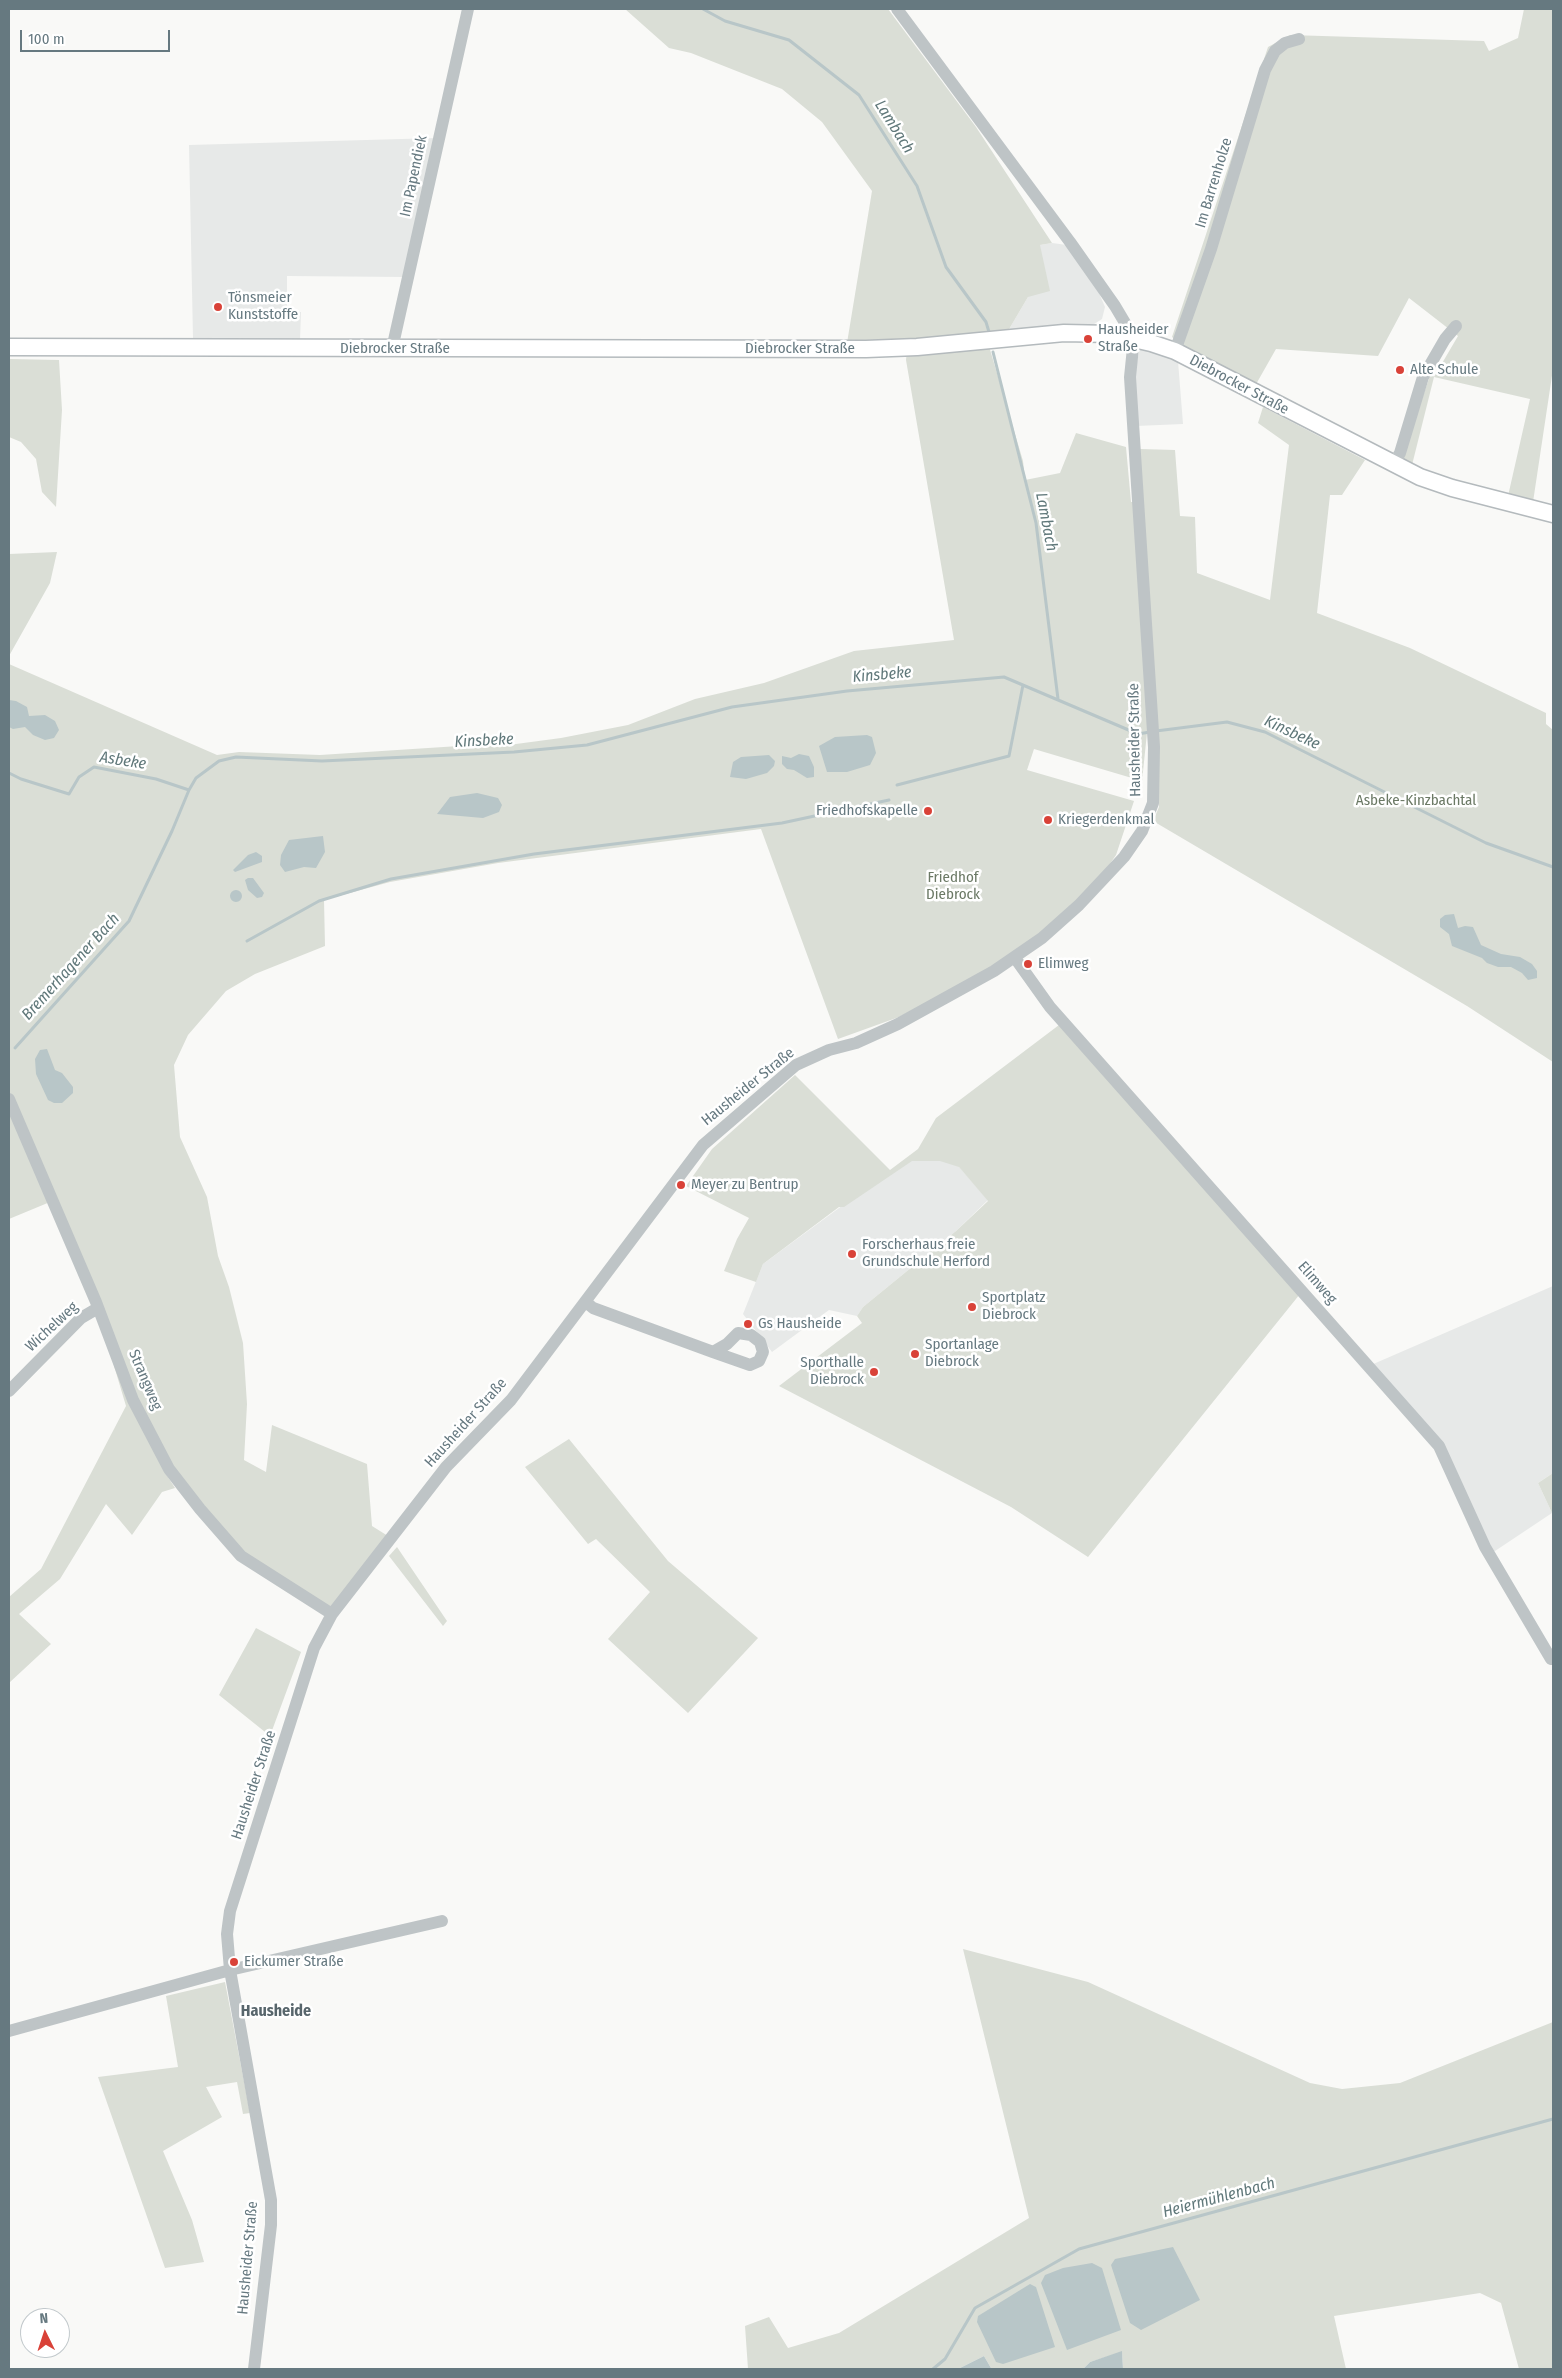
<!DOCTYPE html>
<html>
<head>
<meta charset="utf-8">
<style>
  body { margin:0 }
  #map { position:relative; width:1562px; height:2378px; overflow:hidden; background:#f9f9f7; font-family:"Fira Sans Condensed",sans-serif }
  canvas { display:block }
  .frame { position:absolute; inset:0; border:10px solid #667980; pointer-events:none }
  .north { position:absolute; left:20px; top:2308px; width:50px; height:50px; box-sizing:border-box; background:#fff; border:1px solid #c2c9cc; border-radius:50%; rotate:356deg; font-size:14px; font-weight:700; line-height:20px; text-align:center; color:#667980 }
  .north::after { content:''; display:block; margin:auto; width:18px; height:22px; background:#d94238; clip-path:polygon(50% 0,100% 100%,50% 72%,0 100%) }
  .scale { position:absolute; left:20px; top:30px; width:150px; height:22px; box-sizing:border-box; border:2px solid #667980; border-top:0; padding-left:6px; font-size:15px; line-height:18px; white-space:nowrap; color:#667980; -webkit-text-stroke:4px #fff; paint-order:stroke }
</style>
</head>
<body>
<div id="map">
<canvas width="1562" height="2378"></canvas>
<div class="frame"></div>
<div class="north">N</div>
<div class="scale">100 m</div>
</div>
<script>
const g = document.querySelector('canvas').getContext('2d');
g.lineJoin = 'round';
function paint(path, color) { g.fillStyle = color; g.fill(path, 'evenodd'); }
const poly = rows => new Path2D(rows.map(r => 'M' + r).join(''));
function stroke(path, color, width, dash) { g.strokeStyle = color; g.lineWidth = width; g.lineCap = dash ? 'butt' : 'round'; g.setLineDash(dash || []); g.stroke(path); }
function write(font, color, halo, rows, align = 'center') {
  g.font = font + ' "Fira Sans Condensed",sans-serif'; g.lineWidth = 5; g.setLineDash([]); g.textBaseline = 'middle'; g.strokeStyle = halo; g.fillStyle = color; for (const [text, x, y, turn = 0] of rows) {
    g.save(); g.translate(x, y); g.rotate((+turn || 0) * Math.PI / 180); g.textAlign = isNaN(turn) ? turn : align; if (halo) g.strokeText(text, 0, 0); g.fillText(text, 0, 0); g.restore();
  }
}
paint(poly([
  [437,138,404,277,287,276,287,311,301,312,300,340,193,338,189,145],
  [1052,243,1067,245,1099,293,1105,307,1102,319,1094,324,1008,331,1028,297,1040,245],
  [1140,347,1178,361,1183,424,1136,426,1133,382],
  [934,1138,988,1200,956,1231,863,1307,857,1316,829,1310,772,1352,743,1314,763,1264],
  [1553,1286,1553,1473,1538,1483,1552,1513,1492,1553,1446,1452,1371,1365]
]), '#e7e9e8');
paint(poly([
  [625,9,888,9,976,127,1052,243,1040,245,1050,291,1028,297,1008,331,986,336,1023,461,1025,480,1060,473,1076,433,1126,447,1131,502,1133,502,1140,449,1175,450,1180,516,1195,517,1197,573,1270,600,1289,445,1258,423,1263,407,1365,460,1342,495,1330,495,1317,613,1410,648,1546,713,1546,724,1553,730,1553,1062,1467,1006,1153,821,1159,807,1158,732,1147,733,1142,781,1034,749,1027,770,1134,801,1116,855,1101,877,1041,936,1007,961,899,1017,838,1039,761,829,498,863,390,882,324,900,325,946,255,974,226,991,188,1035,174,1065,180,1137,207,1197,218,1256,229,1287,243,1343,247,1404,244,1460,266,1472,272,1425,367,1464,372,1526,388,1536,332,1609,241,1551,164,1471,175,1488,162,1492,132,1535,106,1504,60,1579,19,1614,51,1644,9,1683,9,1597,41,1569,126,1406,97,1309,50,1202,9,1219,9,664,217,755,239,752,320,755,459,746,501,746,561,738,628,725,695,699,764,683,854,651,954,640,906,360,908,341,847,343,872,191,822,122,782,89,691,53,669,48],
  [1524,9,1553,9,1553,369,1533,502,1508,496,1530,399,1434,377,1412,465,1400,461,1431,373,1434,377,1458,336,1409,298,1378,356,1276,349,1255,386,1192,353,1172,337,1268,47,1290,35,1484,41,1489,51,1518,38],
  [9,359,59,360,62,410,56,507,42,492,36,459,21,442,9,437],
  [57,552,50,583,9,656,9,554],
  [1059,1025,1300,1294,1088,1557,1011,1507,779,1386,862,1323,857,1316,863,1307,956,1231,988,1201,959,1167,940,1161,912,1161,844,1207,839,1207,763,1264,756,1282,724,1271,737,1239,749,1218,686,1186,712,1149,795,1075,890,1170,918,1149,936,1118],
  [569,1439,668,1561,758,1638,688,1713,608,1639,650,1592,596,1539,588,1544,525,1467],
  [1553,1473,1553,1512,1552,1513,1538,1483],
  [397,1547,447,1621,443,1626,389,1556],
  [256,1628,301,1652,270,1736,219,1695],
  [963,1949,1088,1982,1310,2083,1342,2089,1400,2083,1553,2022,1553,2369,1519,2369,1501,2303,1480,2293,1334,2316,1346,2369,1123,2369,1122,2352,1090,2362,1083,2369,988,2369,991,2368,984,2356,958,2369,748,2369,745,2326,769,2317,788,2348,839,2333,1029,2218],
  [225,1982,250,2113,243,2114,237,2082,206,2087,222,2117,163,2151,192,2220,204,2262,165,2268,98,2077,178,2067,166,1996]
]), '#daded6');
paint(poly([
  [9,700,16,701,27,707,29,716,45,715,55,721,59,730,54,738,45,740,33,735,25,727,13,729,9,727],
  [867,735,872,737,876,753,870,765,847,772,827,772,819,746,835,737],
  [799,754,809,756,814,767,814,777,807,778,794,770,787,769,782,764,782,756,791,758],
  [769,755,775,761,774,766,767,773,746,779,730,777,733,762,741,757],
  [477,793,498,798,502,805,499,812,483,818,437,814,450,797],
  [323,836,325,852,316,868,304,867,285,872,280,865,281,855,289,840],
  [256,852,262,856,262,862,235,872,233,870,248,855],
  [248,878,253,878,264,893,262,897,257,898,248,890,245,880],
  '230 896a6 6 0 1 1 12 0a6 6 0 1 1-12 0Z',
  [1454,914,1458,928,1465,926,1473,927,1481,945,1501,954,1520,957,1532,964,1537,971,1537,978,1528,980,1522,973,1511,967,1498,967,1487,963,1482,958,1452,946,1449,934,1440,927,1440,919,1445,915],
  [47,1049,55,1070,62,1073,73,1087,73,1093,62,1103,54,1103,48,1100,36,1074,35,1059,40,1050],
  [1173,2247,1200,2300,1141,2330,1130,2323,1111,2265,1115,2259],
  [1092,2263,1102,2268,1121,2330,1067,2350,1041,2283,1045,2275,1063,2268],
  [1030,2284,1036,2287,1055,2347,1003,2364,996,2362,977,2322,978,2316],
  [1122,2351,1123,2369,1083,2369,1090,2362],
  [984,2356,991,2368,958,2369]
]), '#b8c6c8');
stroke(poly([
  [703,9,725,21,789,40,859,95,917,186,946,267,986,322,989,332],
  [993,352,1036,523,1058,699],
  [1156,731,1227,722,1265,732,1486,843,1553,867],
  [9,773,21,779,69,794,79,777,94,767,156,779,189,790],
  [897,785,1009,756,1023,685],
  [247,941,319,901,391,879,534,854,782,823,889,800],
  [15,1048,129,921,172,831,189,790,196,778,219,761,236,757,322,761,514,752,587,745,732,707,847,691,1004,677,1138,734,1150,732],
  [933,2369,945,2359,975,2308,1079,2249,1553,2119]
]), '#b8c6c8', 3);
const major = poly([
  [9,347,866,349,917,347,1064,333,1112,334,1151,343,1175,351,1420,477,1452,488,1553,514]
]);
stroke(major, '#b4babd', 19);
stroke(poly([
  [392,349,468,9],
  [1175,351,1211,249,1265,70,1275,51,1285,43,1299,39],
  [1393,465,1400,453,1423,377,1445,339,1456,326],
  [1015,958,1050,1007,1439,1446,1485,1547,1551,1659],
  [9,1099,96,1302,133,1400,169,1469,200,1509,241,1556,332,1614],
  [586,1302,593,1308,713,1352,750,1365,759,1361,763,1352,760,1342,751,1335,738,1333,727,1344,713,1352],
  [9,1391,81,1318,98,1308],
  [9,2031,230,1970,442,1921],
  [254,2369,271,2225,271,2200,230,1970,227,1934,230,1911,314,1648,332,1614,446,1467,511,1400,703,1145,796,1065,829,1050,856,1043,898,1024,994,971,1042,938,1079,905,1124,857,1142,831,1153,803,1154,747,1130,377,1134,338,1115,306,1070,242,897,9]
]), '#bec4c6', 12);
stroke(major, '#fff', 16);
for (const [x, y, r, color] of [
  [218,307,5,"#d94238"],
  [1088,339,5,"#d94238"],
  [1400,370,5,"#d94238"],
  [928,811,5,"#d94238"],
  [1048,820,5,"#d94238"],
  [1028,964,5,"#d94238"],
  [681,1185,5,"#d94238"],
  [852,1254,5,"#d94238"],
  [972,1307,5,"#d94238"],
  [748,1324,5,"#d94238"],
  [915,1354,5,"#d94238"],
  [874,1372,5,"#d94238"],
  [234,1962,5,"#d94238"]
]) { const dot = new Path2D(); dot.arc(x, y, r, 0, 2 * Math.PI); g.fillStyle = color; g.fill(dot); stroke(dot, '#fff', 2); }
write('15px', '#667980', '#fff', [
  ["Im Papendiek",414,176,-78],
  ["Im Barrenholze",1214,183,-73],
  ["Diebrocker Straße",395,349],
  ["Diebrocker Straße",800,349],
  ["Diebrocker Straße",1239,385,28],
  ["Hausheider Straße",1135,740,-91],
  ["Hausheider Straße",748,1087,-39],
  ["Elimweg",1317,1283,49],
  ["Wichelweg",52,1327,-43],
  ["Strangweg",145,1380,67],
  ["Hausheider Straße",466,1423,-48],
  ["Hausheider Straße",254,1785,-72],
  ["Hausheider Straße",248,2258,-85]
]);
write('15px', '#667980', '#fff', [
  ["Tönsmeier",228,298],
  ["Kunststoffe",228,315],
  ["Hausheider",1098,330],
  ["Straße",1098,347],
  ["Alte Schule",1410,370],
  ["Friedhofskapelle",918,811,"right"],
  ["Kriegerdenkmal",1058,820],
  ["Elimweg",1038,964],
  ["Meyer zu Bentrup",691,1185],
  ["Forscherhaus freie",862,1245],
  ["Grundschule Herford",862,1262],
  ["Sportplatz",982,1298],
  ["Diebrock",982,1315],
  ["Gs Hausheide",758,1324],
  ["Sportanlage",925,1345],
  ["Diebrock",925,1362],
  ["Sporthalle",864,1363,"right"],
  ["Diebrock",864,1380,"right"],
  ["Eickumer Straße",244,1962]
], 'left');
write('15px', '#6b7965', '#fff', [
  ["Asbeke-Kinzbachtal",1416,801],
  ["Friedhof",953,878],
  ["Diebrock",953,895]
]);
write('italic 16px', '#60787a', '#fff', [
  ["Lambach",894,127,58],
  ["Lambach",1046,522,79],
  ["Kinsbeke",882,675,-5],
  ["Kinsbeke",1292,733,25],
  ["Kinsbeke",484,741,-3],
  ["Asbeke",123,761,9],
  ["Bremerhagener Bach",71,967,-48],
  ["Heiermühlenbach",1219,2198,-15]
]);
write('bold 16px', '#58666c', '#fff', [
  ["Hausheide",276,2012]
]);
</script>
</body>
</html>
